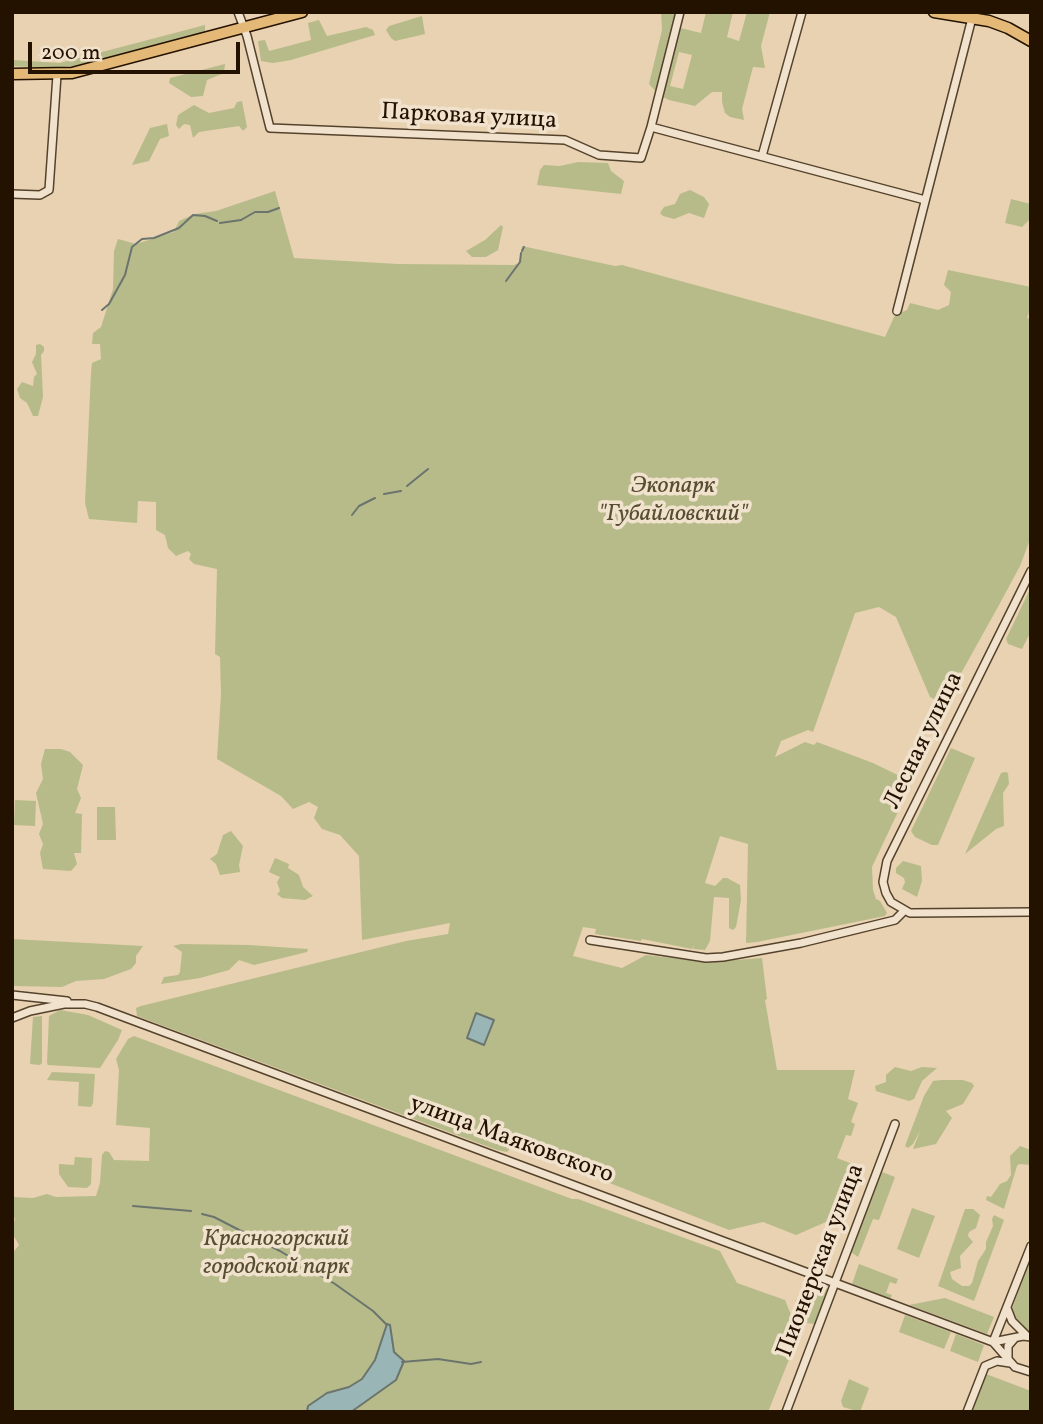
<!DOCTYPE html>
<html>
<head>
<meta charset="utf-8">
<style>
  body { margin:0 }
  #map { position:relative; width:1043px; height:1424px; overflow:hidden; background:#e8d2b1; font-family:Vollkorn,serif }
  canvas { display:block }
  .frame { position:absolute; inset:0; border:14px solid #241200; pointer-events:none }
  .scale { position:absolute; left:28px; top:42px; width:212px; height:32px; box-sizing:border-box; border:4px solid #241200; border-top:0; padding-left:9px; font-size:21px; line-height:24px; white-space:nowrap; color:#241200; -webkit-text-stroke:5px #f0e2cc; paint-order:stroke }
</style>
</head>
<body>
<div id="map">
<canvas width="1043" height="1424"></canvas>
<div class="frame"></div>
<div class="scale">200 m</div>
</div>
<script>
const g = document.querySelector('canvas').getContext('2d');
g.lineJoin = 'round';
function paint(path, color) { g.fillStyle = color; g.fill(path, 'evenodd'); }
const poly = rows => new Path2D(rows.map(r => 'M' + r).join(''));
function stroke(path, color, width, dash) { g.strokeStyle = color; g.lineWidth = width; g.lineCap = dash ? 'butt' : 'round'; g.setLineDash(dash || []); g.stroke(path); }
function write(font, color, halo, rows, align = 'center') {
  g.font = font + ' Vollkorn,serif'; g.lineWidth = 7; g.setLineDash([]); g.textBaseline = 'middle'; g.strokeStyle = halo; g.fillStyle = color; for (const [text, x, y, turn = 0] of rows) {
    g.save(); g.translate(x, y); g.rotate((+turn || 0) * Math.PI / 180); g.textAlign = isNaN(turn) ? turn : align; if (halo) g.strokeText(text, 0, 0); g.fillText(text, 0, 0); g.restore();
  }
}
paint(poly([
  [661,12,676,12,672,26,701,33,706,12,733,12,727,37,739,41,747,12,770,12,761,46,765,68,753,67,742,109,744,120,730,117,725,113,722,102,722,92,712,92,695,106,669,100,659,95,649,84,662,30],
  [679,52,692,55,683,89,670,86],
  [422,16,425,34,395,41,391,38,386,30,389,26],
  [319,20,327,36,366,27,373,30,375,35,291,60,273,63,261,61,258,41,265,40,269,51,311,40,308,23],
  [205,25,205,32,75,66,50,68,12,66,12,60,60,63],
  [225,64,224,73,207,80,203,96,191,97,169,83,170,78],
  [242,101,247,127,243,131,239,126,199,132,193,138,190,125,184,124,179,129,176,125,178,115,194,105,209,113,234,108,237,102],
  [167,124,169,136,160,139,149,161,132,165,150,128],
  [578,162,608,163,611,171,624,181,621,194,537,185,540,170,544,165,560,166],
  [690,190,704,197,709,204,704,218,689,213,674,219,663,216,660,213,664,207,675,204,680,194],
  [275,191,294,258,398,264,514,265,519,263,522,246,615,266,622,265,885,337,895,315,907,310,910,303,938,310,949,305,951,292,944,285,948,270,1031,287,1031,306,1027,318,1031,319,1031,537,1020,566,999,605,944,704,930,697,896,617,879,607,855,613,813,732,808,730,781,741,775,757,805,742,814,745,817,742,873,763,912,782,872,867,873,890,876,899,880,901,887,913,885,916,757,942,746,943,748,844,720,836,705,883,715,886,723,878,727,878,740,885,741,900,736,927,733,930,729,928,729,898,714,897,710,941,705,950,693,949,694,945,692,949,642,939,641,941,595,934,596,929,583,927,573,956,622,968,646,955,708,962,762,958,767,999,765,1000,777,1070,855,1070,848,1099,858,1103,851,1122,855,1124,851,1136,846,1135,837,1158,860,1167,842,1215,796,1235,763,1222,729,1230,513,1145,507,1152,497,1150,137,1016,136,1008,141,1006,406,941,448,934,450,923,362,940,359,856,340,835,322,829,314,818,318,807,309,802,293,809,281,796,217,759,221,694,220,657,215,654,217,569,194,564,189,559,191,554,188,551,176,556,168,548,165,535,156,530,156,502,138,501,137,523,89,519,85,503,91,373,92,363,101,359,100,344,92,344,93,333,101,327,113,289,114,251,118,239,136,244,174,232,179,221,195,214,216,211],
  [1011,199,1031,204,1031,218,1022,227,1005,223],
  [501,225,503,227,498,250,486,257,472,257,466,251,485,240],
  [40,344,44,347,44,351,41,355,43,397,38,416,33,416,27,403,20,398,17,389,22,382,33,386,34,377,37,374,32,362,36,354,36,345],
  [1031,587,1031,631,1022,649,1008,644,1006,639],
  [951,748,975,758,938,845,932,845,915,837,911,831],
  [45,749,61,749,70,752,83,765,77,789,81,798,75,813,82,814,81,853,74,853,77,864,71,871,43,869,40,853,43,844,39,834,43,824,36,793,43,779,41,764],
  [1005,772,1008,773,1009,784,1003,793,1004,826,996,829,965,854,1001,773],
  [15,800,36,801,35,826,14,825],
  [97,807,115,807,116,840,97,840],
  [231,831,243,846,239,865,240,872,220,875,216,864,210,859,217,854,223,835],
  [275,858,289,864,288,868,299,875,303,887,313,896,305,900,282,898,277,894,280,891,277,882,280,877,269,872],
  [903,861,921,866,922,881,917,897,902,889,905,882,904,878,896,873,896,868],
  [12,939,143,946,136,956,136,963,131,969,104,979,76,981,62,987,15,986,12,985],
  [181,944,249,945,308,949,307,952,254,965,239,960,229,970,200,978,161,984,164,977,178,975,180,972,182,952,173,946],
  [60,1010,88,1015,122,1030,118,1040,100,1068,48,1065,47,1063,49,1016],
  [42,1016,42,1063,40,1065,30,1064,33,1017],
  [134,1036,572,1199,578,1199,720,1251,737,1283,785,1300,798,1332,798,1337,768,1412,12,1412,12,1254,19,1245,12,1233,15,1218,12,1215,12,1197,33,1198,47,1194,56,1197,96,1196,100,1183,102,1155,105,1151,109,1152,114,1160,149,1161,150,1128,116,1125,119,1070,116,1059,128,1039],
  [895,1067,911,1071,922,1067,937,1068,922,1081,914,1099,909,1101,876,1091,875,1086,886,1082,886,1075],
  [52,1072,95,1074,93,1103,91,1107,78,1106,79,1082,47,1080],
  [941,1080,963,1080,972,1083,974,1086,963,1104,946,1111,952,1118,936,1144,913,1149,920,1131,913,1144,908,1148,905,1146,924,1096,933,1081],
  [1020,1146,1031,1150,1031,1165,1019,1164,1017,1166,1004,1209,986,1200,987,1196,991,1197,1000,1184,1007,1181,1011,1175,1010,1156],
  [75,1157,92,1158,91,1184,87,1188,68,1187,59,1174,59,1164,74,1165],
  [882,1172,895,1177,879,1220,873,1219,858,1257,851,1252],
  [912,1208,935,1216,919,1258,897,1249],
  [965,1209,973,1209,980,1215,976,1228,969,1232,968,1236,973,1242,960,1256,961,1268,950,1272,952,1279,962,1286,969,1286,972,1283,978,1261,986,1249,986,1242,993,1226,992,1219,994,1215,1004,1220,974,1301,938,1286],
  [1031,1256,1031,1332,1019,1326,1011,1312],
  [859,1264,898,1279,896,1284,890,1282,886,1293,892,1295,890,1299,852,1284],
  [807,1283,829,1289,815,1324,807,1323,801,1320,802,1306,795,1301],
  [945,1298,994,1317,987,1334,909,1305],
  [905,1315,951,1332,944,1349,899,1332],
  [956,1334,984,1345,978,1362,950,1351],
  [986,1374,1031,1391,1030,1412,972,1412],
  [849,1379,869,1388,860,1412,843,1407,841,1401]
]), '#b7bb8a');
const water = poly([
  [476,1013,494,1020,484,1045,467,1038,476,1013],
  [387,1324,390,1325,394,1352,404,1361,396,1380,351,1412,307,1412,308,1406,327,1393,349,1387,362,1379,375,1360,387,1324]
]);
paint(water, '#9ab5b5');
stroke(water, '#6b746d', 2);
stroke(poly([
  [220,223,241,220,255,212,268,212,279,208],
  [522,251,524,247],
  [506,281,520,262,521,253],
  [102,310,109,304,125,275,132,247,142,239,154,238,179,228,193,215,205,216,217,221],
  [407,486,428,469],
  [384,494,401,491],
  [352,515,359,506,375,498],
  [133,1206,191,1211],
  [202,1214,214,1217,280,1251,335,1284,373,1311,386,1324],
  [402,1362,438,1359,471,1364,481,1362]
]), '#6b746d', 2);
const minor = poly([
  [238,12,247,36,270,128,565,140,599,155,641,158,651,127,925,200],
  [651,127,680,12],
  [762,156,802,12],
  [12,194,40,195,49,190,57,75],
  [897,311,972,18],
  [1031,571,887,861,883,882,886,893,891,902,910,913,1031,912],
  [590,940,706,958,723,957,801,943,895,920,904,911],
  [12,995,67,1001],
  [12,1018,30,1011,64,1004,85,1004,97,1007,993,1342,1015,1367,1031,1372],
  [1007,1308,1012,1321,1026,1335],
  [993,1342,1031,1246],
  [993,1342,1023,1336,1031,1337],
  [1008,1357,1008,1346,1015,1338],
  [786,1412,895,1124],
  [967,1412,985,1366,997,1361,1010,1363]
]);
const major = poly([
  [934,12,989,21,1008,28,1031,41],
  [12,74,72,73,302,12]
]);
stroke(minor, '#55422c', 10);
stroke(major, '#241200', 13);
stroke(minor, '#f0e2cc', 7);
stroke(major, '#e4b978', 10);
write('24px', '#241200', '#f0e2cc', [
  ["Парковая улица",469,118,3],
  ["Лесная улица",925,741,-64],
  ["улица Маяковского",511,1141,20],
  ["Пионерская улица",822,1261,-69]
]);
write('italic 24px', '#574d30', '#f0e2cc', [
  ["Экопарк",673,488],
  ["\"Губайловский\"",673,516],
  ["Красногорский",276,1241],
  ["городской парк",276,1269]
]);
</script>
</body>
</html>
